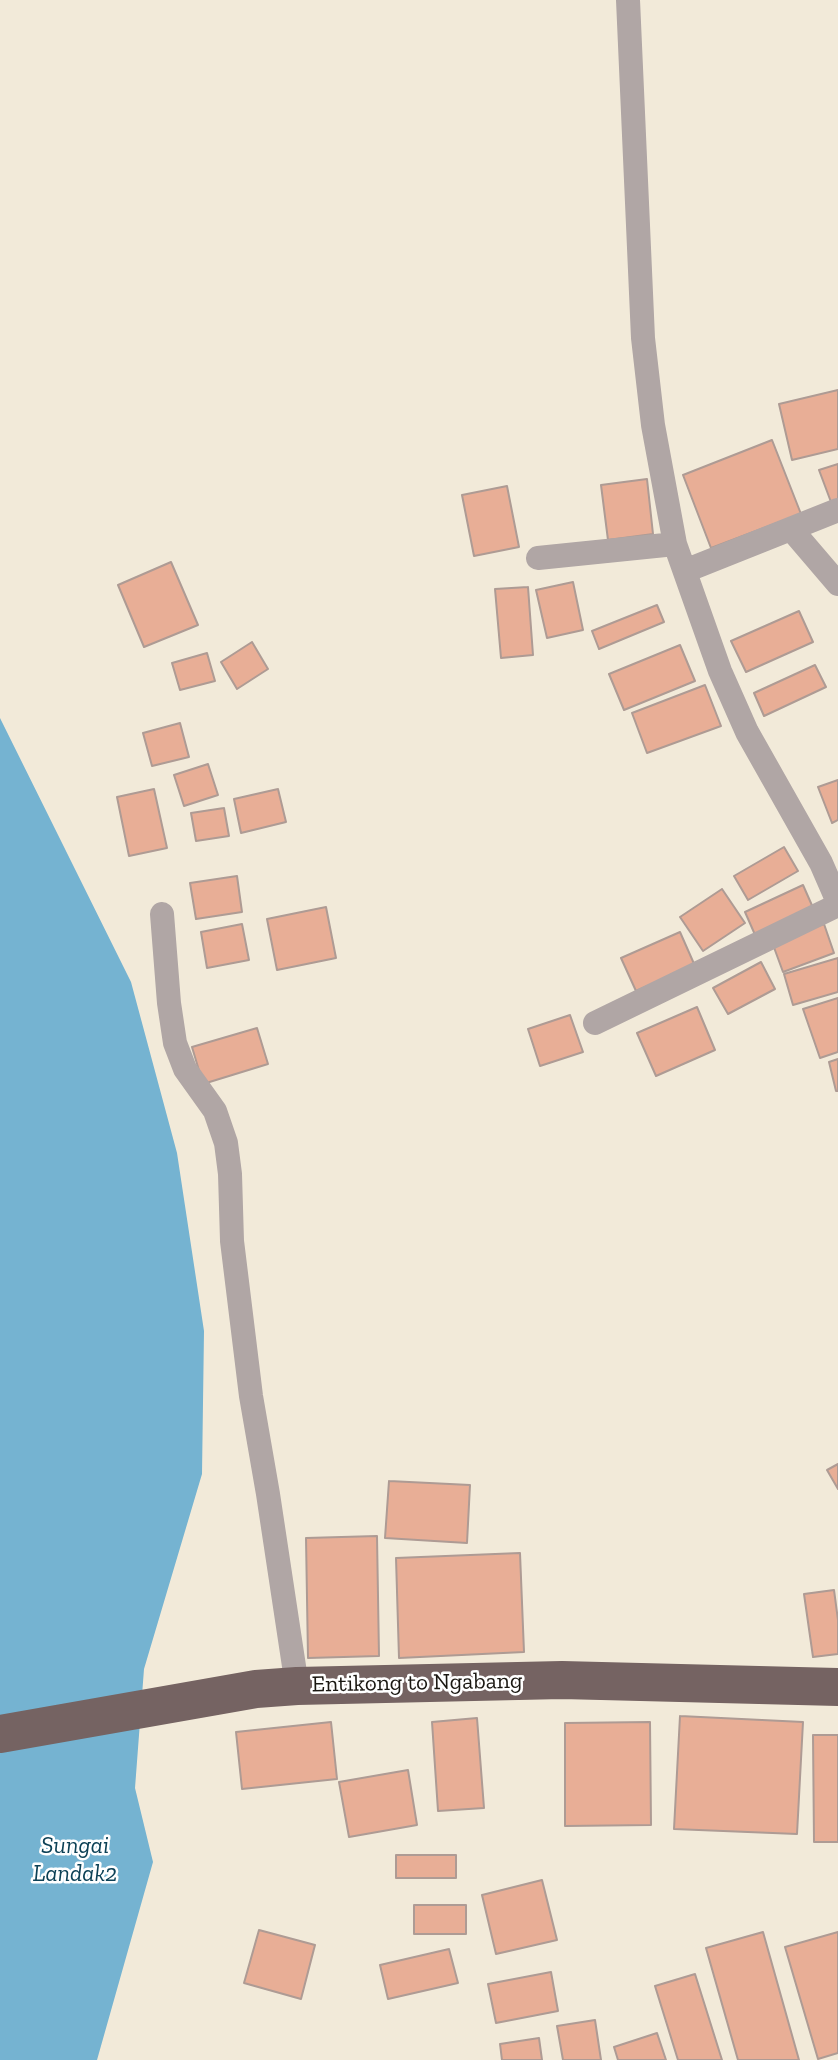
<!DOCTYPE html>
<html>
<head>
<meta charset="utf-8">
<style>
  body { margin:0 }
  canvas { display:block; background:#f2ead9 }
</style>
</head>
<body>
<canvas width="838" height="2060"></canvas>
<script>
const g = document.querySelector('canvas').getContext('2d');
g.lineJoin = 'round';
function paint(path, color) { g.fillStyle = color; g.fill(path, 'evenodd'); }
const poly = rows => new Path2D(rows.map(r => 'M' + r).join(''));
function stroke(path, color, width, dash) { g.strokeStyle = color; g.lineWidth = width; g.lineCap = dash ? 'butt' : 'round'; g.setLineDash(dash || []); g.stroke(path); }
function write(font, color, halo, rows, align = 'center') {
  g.font = font + ' "Zilla Slab",serif'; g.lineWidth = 5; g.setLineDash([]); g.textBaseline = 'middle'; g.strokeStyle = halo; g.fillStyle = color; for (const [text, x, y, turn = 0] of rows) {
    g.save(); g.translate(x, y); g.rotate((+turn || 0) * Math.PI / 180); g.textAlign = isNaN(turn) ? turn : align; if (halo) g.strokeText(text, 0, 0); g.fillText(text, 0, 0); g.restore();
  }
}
paint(poly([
  [0,718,131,982,177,1153,204,1331,202,1474,144,1669,135,1788,153,1862,97,2060,0,2060]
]), '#75b3d1');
const building = poly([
  [838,390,838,449,792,460,779,404,838,390],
  [772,440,801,514,711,548,683,475,772,440],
  [838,464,838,499,831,502,819,470,838,464],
  [647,479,653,534,608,540,601,485,647,479],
  [507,486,519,547,474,556,462,495,507,486],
  [171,562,198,625,144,647,118,585,171,562],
  [573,582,583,630,547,638,536,590,573,582],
  [528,587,533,655,501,658,495,589,528,587],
  [657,605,664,622,599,649,592,631,657,605],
  [799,611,813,642,746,672,731,641,799,611],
  [252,642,268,669,237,689,221,662,252,642],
  [680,645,695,681,624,710,609,674,680,645],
  [207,653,215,681,180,690,172,663,207,653],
  [815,665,826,687,764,716,754,693,815,665],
  [705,685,721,726,647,753,632,713,705,685],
  [180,723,189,757,152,766,143,733,180,723],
  [208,764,218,795,184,806,174,775,208,764],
  [838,780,838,820,832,823,818,787,838,780],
  [154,789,167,848,129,856,117,797,154,789],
  [278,789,286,822,241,833,234,799,278,789],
  [224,808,229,836,196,841,191,813,224,808],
  [784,847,798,871,748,900,734,876,784,847],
  [237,876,242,912,196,919,190,883,237,876],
  [803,885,814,910,756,937,745,912,803,885],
  [722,889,745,923,703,951,680,917,722,889],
  [326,907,336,958,277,970,267,919,326,907],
  [242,924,249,960,207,968,201,932,242,924],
  [824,924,834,953,783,972,772,942,824,924],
  [680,932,695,966,636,991,621,958,680,932],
  [838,958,838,992,793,1005,784,974,838,958],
  [761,962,775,989,728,1014,713,988,761,962],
  [838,998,838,1052,820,1058,803,1009,838,998],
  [697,1007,715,1050,656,1076,637,1033,697,1007],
  [570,1015,583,1052,540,1066,528,1029,570,1015],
  [257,1028,268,1064,203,1084,192,1047,257,1028],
  [838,1059,838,1091,836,1091,829,1062,838,1059],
  [838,1464,838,1489,827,1470,838,1464],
  [389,1481,470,1485,467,1543,385,1538,389,1481],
  [377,1536,379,1656,308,1658,306,1538,377,1536],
  [520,1553,524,1652,399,1658,396,1558,520,1553],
  [834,1590,838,1620,838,1654,813,1657,804,1594,834,1590],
  [680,1716,803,1722,797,1834,674,1829,680,1716],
  [477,1718,484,1808,438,1811,432,1722,477,1718],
  [331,1722,337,1779,242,1789,236,1732,331,1722],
  [650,1722,651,1825,565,1826,565,1723,650,1722],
  [813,1735,838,1735,838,1842,814,1842,813,1735],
  [408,1770,417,1825,349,1837,339,1782,408,1770],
  [396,1855,456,1855,456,1878,396,1878,396,1855],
  [542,1880,557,1940,496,1954,482,1895,542,1880],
  [414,1905,466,1905,466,1934,414,1934,414,1905],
  [259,1930,315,1945,301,1999,244,1983,259,1930],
  [763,1932,799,2060,738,2060,706,1948,763,1932],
  [838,1932,838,2053,818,2059,785,1947,838,1932],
  [449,1949,458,1983,388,1999,380,1965,449,1949],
  [551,1972,558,2011,496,2023,488,1984,551,1972],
  [695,1974,722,2060,678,2060,655,1986,695,1974],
  [595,2020,601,2060,563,2060,557,2026,595,2020],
  [657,2033,666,2060,618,2060,614,2047,657,2033],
  [539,2038,542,2060,502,2060,500,2044,539,2038]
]);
paint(building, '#e8ae96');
stroke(building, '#ae9b94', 2);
stroke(poly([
  [628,0,643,338,653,425,675,544,720,671,747,732,821,863,838,902],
  [791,529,838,584],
  [538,558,675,544],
  [685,571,838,510],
  [162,914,169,1003,175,1043,185,1069,215,1111,226,1143,230,1174,232,1241,251,1396,268,1494,297,1686],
  [595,1023,838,905]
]), '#b0a6a5', 24);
stroke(poly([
  [0,1734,256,1689,297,1686,562,1680,838,1687]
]), '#756362', 38);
write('23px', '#1a1711', '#fff', [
  ["Entikong to Ngabang",417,1683,-1]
]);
write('italic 24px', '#0c4156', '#fff', [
  ["Sungai",75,1846],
  ["Landak2",75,1874]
]);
</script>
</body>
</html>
